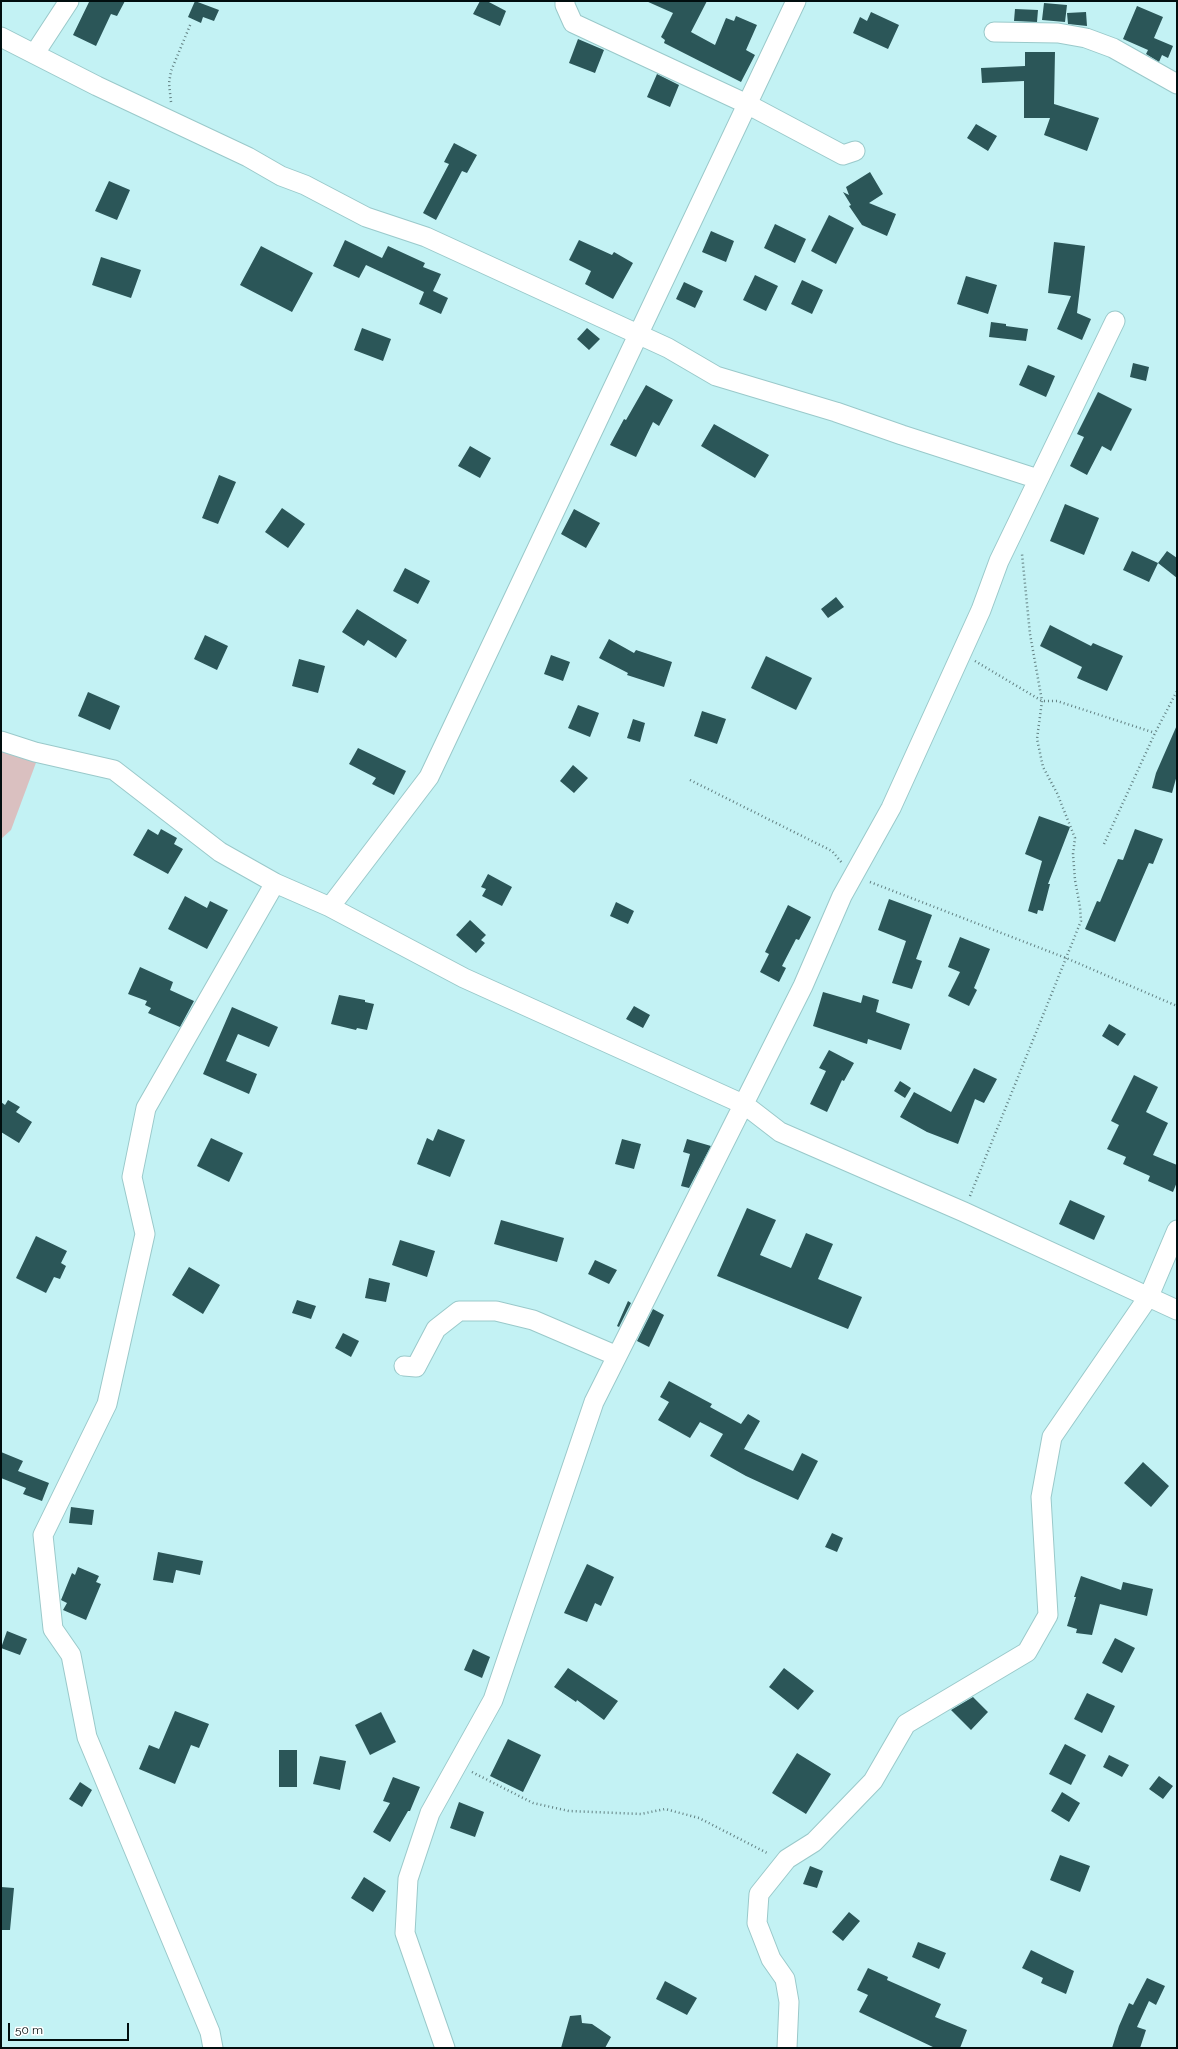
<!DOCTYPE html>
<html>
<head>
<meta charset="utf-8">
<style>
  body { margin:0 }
  #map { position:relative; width:1178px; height:2049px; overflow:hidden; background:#c3f2f4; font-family:Raleway,sans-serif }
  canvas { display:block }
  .frame { position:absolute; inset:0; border:2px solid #010e0f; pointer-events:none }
  .scale { position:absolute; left:8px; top:2023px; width:121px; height:18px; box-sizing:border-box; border:2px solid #010e0f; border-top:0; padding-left:5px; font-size:12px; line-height:14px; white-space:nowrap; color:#010e0f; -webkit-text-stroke:3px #fff; paint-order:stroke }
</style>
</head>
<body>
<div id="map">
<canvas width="1178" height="2049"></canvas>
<div class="frame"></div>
<div class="scale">50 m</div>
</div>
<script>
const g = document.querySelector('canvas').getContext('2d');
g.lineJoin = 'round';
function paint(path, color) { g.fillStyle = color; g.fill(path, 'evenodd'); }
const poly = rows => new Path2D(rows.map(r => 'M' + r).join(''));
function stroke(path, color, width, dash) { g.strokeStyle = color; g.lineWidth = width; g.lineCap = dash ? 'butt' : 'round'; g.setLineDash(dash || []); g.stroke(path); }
paint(poly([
  [1,747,37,760,11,830,1,839]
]), '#dac0c0');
paint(poly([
  [86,1,125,1,117,16,111,14,96,46,73,35,89,2],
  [195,1,219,10,214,21,203,17,201,23,188,17],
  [480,1,487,1,506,11,500,26,473,14],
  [646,1,707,1,691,32,715,45,726,18,734,21,736,16,757,25,746,50,755,55,741,82,664,43,665,40,661,37,673,13],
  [1044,3,1067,5,1065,22,1042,20],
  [1137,6,1163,17,1154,38,1173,46,1168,58,1162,55,1159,62,1146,54,1148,50,1123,39],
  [1015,9,1038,10,1037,22,1014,21],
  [871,12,899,25,888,49,853,33,860,17,867,21],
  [1086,12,1087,26,1068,24,1067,13],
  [578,39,604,50,595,73,569,63],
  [1025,52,1055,52,1054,104,1099,118,1087,151,1044,135,1050,118,1024,118,1024,81,982,83,981,68,1025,66],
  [657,74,679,85,670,107,647,97],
  [976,124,997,136,988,151,967,138],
  [454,143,477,155,467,173,462,171,436,220,423,213,449,164,444,162],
  [870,172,883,194,869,203,896,214,887,236,862,225,849,206,851,205,843,192,849,195,846,187],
  [109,181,130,190,117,220,95,211],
  [829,215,854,228,836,264,811,251],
  [775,224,806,239,795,263,764,248],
  [711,231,734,241,726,262,702,252],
  [345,240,382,258,388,246,425,263,423,267,441,274,433,291,448,298,441,314,419,304,424,292,366,265,359,278,333,266],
  [579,240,612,255,614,252,633,263,613,299,585,284,591,271,569,260],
  [1054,242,1085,246,1077,313,1091,319,1082,340,1057,329,1071,296,1048,293],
  [261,246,313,273,292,312,240,285],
  [101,257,141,270,131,298,92,285],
  [755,275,778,286,766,311,743,300],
  [966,276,997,285,988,314,957,304],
  [802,280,823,290,812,314,791,304],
  [684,282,703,291,695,308,676,299],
  [991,322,1006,324,1006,326,1028,329,1026,341,989,337],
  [362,328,391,339,383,361,354,350],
  [587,328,600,339,589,350,577,339],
  [1133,363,1149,367,1146,381,1130,377],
  [1028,365,1055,376,1046,397,1019,385],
  [646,385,673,400,659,426,653,422,636,457,610,445,624,419,626,420],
  [1098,392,1132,409,1111,451,1102,446,1087,475,1070,466,1084,437,1077,434],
  [714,424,769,455,755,478,701,446],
  [470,446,491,458,480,478,458,466],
  [219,475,236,482,218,524,202,518],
  [1065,504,1099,518,1084,555,1050,541],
  [282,508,305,524,288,548,265,532],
  [574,509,600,523,586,548,561,534],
  [1132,551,1158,563,1149,582,1123,570],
  [1167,551,1177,558,1177,578,1158,563],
  [405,568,430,581,418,604,393,591],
  [836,597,844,607,828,618,821,609],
  [357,609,407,640,396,658,368,640,364,646,342,632],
  [1050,625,1091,646,1093,643,1123,656,1107,691,1077,678,1082,667,1040,646],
  [205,635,228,646,217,670,194,659],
  [609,639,634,653,636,650,672,662,664,687,627,675,628,673,599,658],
  [551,655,570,662,563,681,544,674],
  [766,656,812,678,796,710,751,688],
  [299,659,325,666,318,693,292,686],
  [88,692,120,706,110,730,78,716],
  [578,705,599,713,590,737,568,728],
  [702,711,726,719,717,744,694,736],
  [633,719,645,723,640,742,627,738],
  [1177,725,1177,775,1172,793,1152,788,1156,773],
  [358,748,406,771,394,795,372,784,376,778,349,764],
  [573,765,588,778,574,793,560,781],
  [1039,816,1070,827,1048,884,1050,884,1043,911,1038,910,1037,914,1028,911,1042,861,1025,854],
  [148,829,158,835,161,829,177,838,174,844,183,849,168,874,133,855],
  [1135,829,1163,839,1153,864,1149,863,1115,942,1085,929,1097,901,1100,902,1118,859,1123,860],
  [488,874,512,887,502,906,482,896,486,889,481,887],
  [185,896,207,908,210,901,228,910,207,949,168,929],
  [889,899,932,915,916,959,922,961,912,989,892,983,906,941,878,930],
  [616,902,634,911,628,924,610,916],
  [788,905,811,917,799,940,796,939,782,966,786,968,779,982,760,972,769,954,765,952],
  [470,920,486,935,481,940,485,943,476,953,456,935],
  [960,937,990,949,974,988,977,990,969,1006,948,996,960,972,948,967],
  [140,967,173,982,170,990,194,1001,180,1027,148,1013,151,1008,145,1005,147,1001,128,994],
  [823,992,861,1003,863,995,879,1000,876,1012,910,1024,901,1050,868,1039,867,1044,813,1026],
  [339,995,365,1000,365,1002,374,1004,367,1030,357,1028,356,1030,331,1024],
  [634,1006,650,1015,643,1028,626,1019],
  [232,1007,278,1027,269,1047,238,1034,226,1061,257,1074,249,1094,203,1074],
  [1109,1024,1126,1034,1118,1046,1102,1036],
  [829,1050,854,1063,844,1081,842,1080,827,1112,810,1104,826,1071,819,1068],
  [974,1068,997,1079,984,1103,975,1099,958,1144,927,1132,900,1117,914,1092,951,1112],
  [1134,1075,1158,1087,1146,1112,1168,1123,1153,1155,1177,1165,1177,1182,1173,1192,1148,1181,1150,1176,1123,1164,1126,1157,1107,1149,1119,1125,1111,1121],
  [900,1081,911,1088,905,1098,894,1091],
  [8,1100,20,1107,16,1112,32,1122,19,1143,1,1132,1,1102,5,1105],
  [438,1129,465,1140,450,1177,417,1164,427,1138,433,1141],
  [211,1138,243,1153,229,1182,197,1166],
  [622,1139,641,1144,634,1169,615,1164],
  [687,1139,711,1146,689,1188,681,1186,690,1154,683,1152],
  [1070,1200,1105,1216,1094,1240,1059,1224],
  [747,1208,776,1220,760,1255,791,1268,806,1233,833,1244,818,1279,862,1297,848,1329,717,1276],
  [501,1220,564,1238,557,1262,494,1244],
  [36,1236,67,1251,61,1263,66,1266,60,1279,54,1277,46,1293,16,1278],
  [400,1240,435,1251,427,1277,392,1265],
  [595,1260,617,1270,609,1284,588,1274],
  [189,1267,220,1285,203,1314,172,1295],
  [369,1278,390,1283,386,1302,365,1298],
  [297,1300,316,1306,311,1319,292,1313],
  [628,1301,631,1303,619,1327,617,1326],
  [653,1309,664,1315,649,1347,637,1341],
  [343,1333,359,1341,351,1357,335,1348],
  [669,1381,712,1404,710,1407,741,1424,748,1414,760,1421,744,1449,793,1471,802,1453,818,1461,798,1500,746,1476,710,1456,723,1434,700,1422,690,1438,658,1420,669,1402,660,1397],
  [1,1452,23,1461,18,1471,49,1483,42,1501,23,1494,26,1488,1,1478],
  [1143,1462,1169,1486,1151,1507,1124,1483],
  [71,1507,94,1510,92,1525,69,1523],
  [832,1533,843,1538,837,1552,825,1547],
  [158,1552,203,1561,200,1575,176,1570,173,1583,153,1580],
  [587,1564,614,1577,601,1606,595,1603,587,1622,564,1613],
  [78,1567,99,1576,96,1582,101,1584,86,1620,63,1610,67,1603,61,1600,72,1573,75,1575],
  [1081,1576,1121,1590,1123,1582,1153,1589,1147,1616,1100,1604,1092,1635,1076,1633,1077,1629,1067,1626,1076,1597,1074,1597],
  [7,1631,27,1639,20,1655,1,1648],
  [1115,1638,1135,1648,1122,1673,1102,1663],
  [473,1649,490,1657,482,1678,464,1670],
  [568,1668,618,1701,604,1720,577,1700,576,1702,554,1687],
  [784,1668,814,1691,798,1710,769,1687],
  [1087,1693,1115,1706,1102,1733,1074,1719],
  [973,1697,988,1712,971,1730,951,1710],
  [175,1711,209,1724,199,1748,191,1745,175,1784,139,1769,149,1745,159,1749],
  [381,1712,396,1742,370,1755,355,1725],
  [508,1739,541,1755,523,1792,490,1776],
  [1065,1744,1086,1755,1071,1785,1049,1774],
  [279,1750,297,1750,297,1787,279,1787],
  [797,1753,831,1774,806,1814,772,1793],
  [1109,1755,1129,1765,1122,1777,1103,1767],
  [320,1756,346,1761,340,1790,313,1784],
  [1159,1776,1173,1786,1163,1799,1149,1789],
  [393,1777,420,1787,410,1811,408,1811,390,1842,373,1832,390,1803,383,1801],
  [80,1782,92,1790,82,1807,69,1799],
  [1062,1792,1080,1803,1069,1822,1051,1811],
  [459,1802,484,1812,475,1837,450,1828],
  [1060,1855,1090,1866,1080,1892,1050,1880],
  [810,1866,823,1871,817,1888,803,1884],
  [364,1877,386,1891,373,1912,351,1898],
  [1,1887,14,1888,10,1930,1,1930],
  [849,1912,860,1921,843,1941,832,1932],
  [918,1942,946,1953,939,1969,912,1957],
  [1031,1950,1074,1971,1066,1994,1041,1983,1043,1978,1022,1968],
  [868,1968,888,1977,887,1980,941,2004,935,2017,967,2030,960,2048,935,2048,859,2012,868,1995,857,1990],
  [1147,1978,1165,1986,1156,2005,1149,2001,1137,2027,1146,2030,1140,2048,1112,2048,1119,2026,1129,2003,1133,2005],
  [665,1981,697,1998,687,2015,656,1999],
  [581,2015,582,2023,592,2024,611,2037,605,2048,561,2048,570,2016]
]), '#2b5658');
const street = poly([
  [565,1,565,5,573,23,747,104,843,155,855,151],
  [994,32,1058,33,1086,38,1113,48,1177,84],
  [1,37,97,86,248,157,281,176,305,185,366,217,426,237,668,348,716,376,836,412,902,435,1038,479],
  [35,53,69,1],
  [1,741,35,752,114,770,220,852,275,883,330,907,464,978,745,1105,780,1132,964,1212,1177,1310],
  [330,907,429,777,796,1],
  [404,1366,416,1367,436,1329,459,1311,496,1311,533,1320,617,1356],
  [213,2048,210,2032,87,1737,71,1655,53,1629,43,1535,107,1404,145,1234,132,1177,146,1108,275,883],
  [445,2048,405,1933,408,1879,430,1813,493,1700,594,1402,803,986,842,896,891,808,981,610,999,561,1115,321],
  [787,2048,789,2002,785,1979,771,1959,757,1923,759,1894,787,1859,814,1842,873,1781,906,1724,1027,1652,1048,1615,1041,1497,1052,1437,1149,1296,1177,1230]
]);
stroke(street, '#9ac9ca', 21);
stroke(poly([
  [171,102,169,83,171,71,191,23],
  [975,661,1042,701,1057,701,1155,733],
  [690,780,832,851,842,863],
  [1104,844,1155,733,1177,691],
  [870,882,1066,958,1177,1006],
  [970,1196,1081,921,1080,907,1075,880,1073,854,1075,838,1057,793,1043,767,1037,739,1042,701,1030,634,1022,554],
  [472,1772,533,1803,569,1811,641,1814,665,1809,699,1818,769,1854]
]), '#628082', 2.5, [1, 3]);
stroke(street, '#fff', 19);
</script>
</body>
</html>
